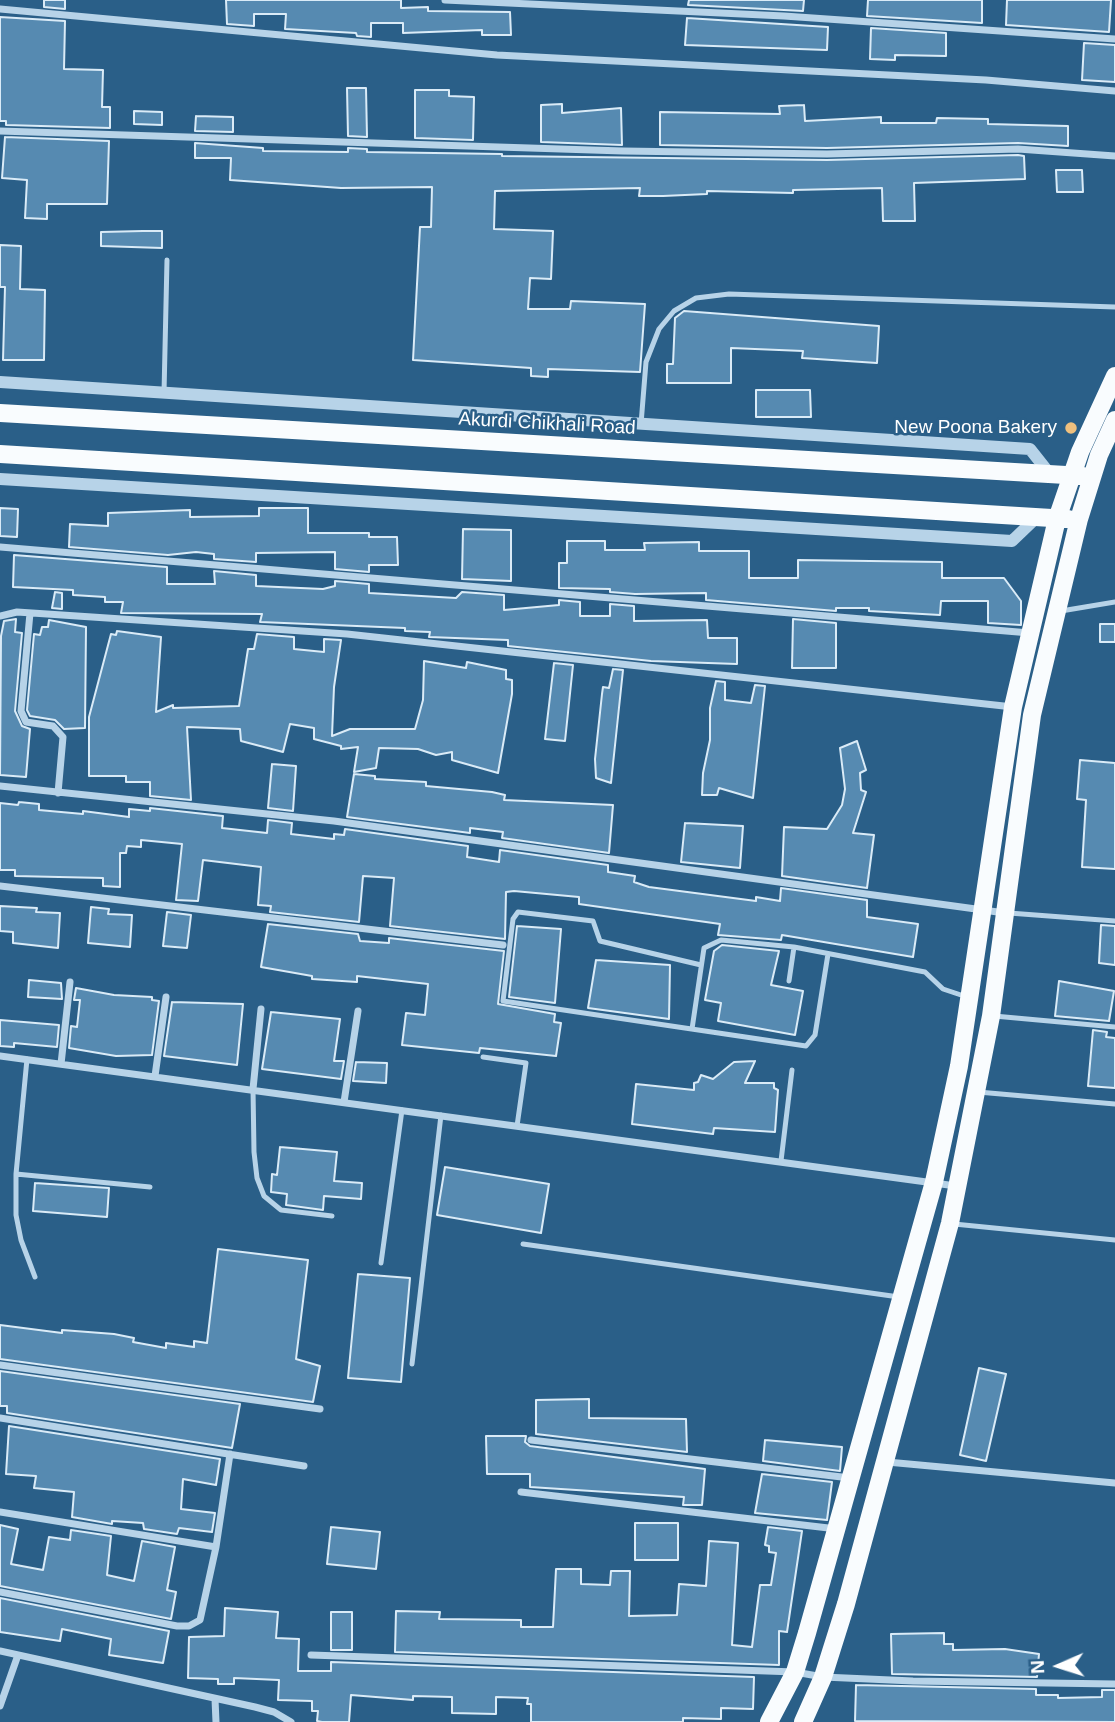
<!DOCTYPE html>
<html>
<head>
<meta charset="utf-8">
<style>
  body { margin:0 }
  #map { position:relative; width:1115px; height:1722px; overflow:hidden; background:#2a5f88; font-family:Helvetica,sans-serif }
  canvas { display:block }
  .north { position:absolute; left:1024px; top:1631px; width:70px; height:70px; -webkit-text-stroke:5px #2a5f88; paint-order:stroke; rotate:267deg; font-size:19px; font-weight:700; line-height:28px; text-align:center; color:#fff }
  .north::after { content:''; display:block; margin:auto; width:24px; height:32px; background:#fff; clip-path:polygon(50% 0,100% 100%,50% 72%,0 100%) }
</style>
</head>
<body>
<div id="map">
<canvas width="1115" height="1722"></canvas>
<div class="north">N</div>
</div>
<script>
const g = document.querySelector('canvas').getContext('2d');
g.lineJoin = 'round';
function paint(path, color) { g.fillStyle = color; g.fill(path, 'evenodd'); }
const poly = rows => new Path2D(rows.map(r => 'M' + r).join(''));
function stroke(path, color, width, dash) { g.strokeStyle = color; g.lineWidth = width; g.lineCap = dash ? 'butt' : 'round'; g.setLineDash(dash || []); g.stroke(path); }
function write(font, color, halo, rows, align = 'center') {
  g.font = font + ' Helvetica,sans-serif'; g.lineWidth = 5; g.setLineDash([]); g.textBaseline = 'middle'; g.strokeStyle = halo; g.fillStyle = color; for (const [text, x, y, turn = 0] of rows) {
    g.save(); g.translate(x, y); g.rotate((+turn || 0) * Math.PI / 180); g.textAlign = isNaN(turn) ? turn : align; if (halo) g.strokeText(text, 0, 0); g.fillText(text, 0, 0); g.restore();
  }
}
const building = poly([
  [44,0,65,0,65,9,44,7,44,0],
  [226,0,401,0,401,8,428,7,428,11,510,12,511,35,482,35,482,30,403,33,403,23,371,23,371,37,357,36,356,33,285,29,286,14,254,14,254,26,227,24,226,0],
  [689,0,804,0,803,11,688,5,689,0],
  [868,0,982,0,982,23,867,16,868,0],
  [1007,0,1111,0,1109,32,1006,25,1007,0],
  [0,17,65,21,64,69,103,70,102,107,110,107,110,128,6,125,6,121,0,121,0,17],
  [687,18,828,27,827,50,685,45,687,18],
  [871,28,946,33,946,56,895,55,895,60,870,59,871,28],
  [1084,43,1115,45,1115,82,1082,80,1084,43],
  [347,88,366,88,367,137,348,136,347,88],
  [415,90,449,90,449,96,474,97,473,140,415,138,415,90],
  [562,104,562,113,621,108,622,145,541,142,541,105,562,104],
  [804,105,805,121,881,117,881,123,936,123,937,118,988,119,988,124,1068,126,1068,146,1018,143,827,148,660,145,660,112,780,114,779,106,804,105],
  [134,111,162,112,162,125,134,124,134,111],
  [196,116,233,117,233,132,195,131,196,116],
  [5,137,109,141,107,204,47,204,47,219,25,218,27,180,2,178,5,137],
  [195,143,263,148,263,151,348,152,348,148,367,149,367,152,502,154,502,156,827,160,1018,155,1024,156,1025,179,914,183,915,221,883,221,882,188,793,190,793,193,707,191,707,194,663,196,639,196,640,188,495,191,494,229,553,231,551,279,530,278,528,309,570,309,571,301,645,304,640,372,548,369,548,377,531,376,531,368,413,360,420,227,431,227,432,187,341,188,230,180,231,158,195,158,195,143],
  [1056,170,1082,170,1083,192,1057,192,1056,170],
  [143,231,162,231,162,248,101,246,101,232,143,231],
  [0,245,21,246,20,289,45,290,44,360,3,360,5,287,0,287,0,245],
  [684,311,879,326,877,363,802,358,803,351,731,348,731,383,667,383,667,364,673,364,675,318,684,311],
  [756,390,810,390,811,417,756,417,756,390],
  [0,508,18,509,17,537,0,536,0,508],
  [259,508,308,508,308,533,369,533,369,537,397,537,398,565,369,565,369,572,335,569,335,552,256,553,256,562,214,559,214,554,196,552,168,555,69,547,70,524,108,526,108,513,190,510,190,517,259,516,259,508],
  [463,529,511,530,511,581,462,579,463,529],
  [567,541,605,541,605,550,645,550,644,543,699,542,699,551,749,551,749,578,798,578,798,560,942,562,942,578,1004,578,1021,601,1021,625,988,623,988,601,941,601,940,615,869,611,869,608,836,608,836,611,706,600,706,593,635,594,610,592,610,589,559,588,559,563,567,563,567,541],
  [14,555,167,567,167,584,215,584,214,571,256,575,256,586,323,589,335,586,335,581,369,584,369,593,456,598,462,592,504,595,504,610,559,605,559,600,580,602,580,616,610,616,610,604,634,606,634,621,707,620,708,638,737,638,737,664,651,661,508,646,508,640,429,637,430,632,405,631,405,628,260,622,262,614,121,613,123,602,105,602,105,597,73,595,73,590,13,587,14,555],
  [55,592,62,593,62,609,52,608,55,592],
  [16,619,15,632,22,633,15,711,22,726,30,729,26,777,0,775,1,636,4,621,16,619],
  [793,619,836,623,836,668,792,668,793,619],
  [49,620,86,627,85,728,64,729,55,720,30,716,27,710,34,634,40,635,42,627,48,627,49,620],
  [1100,624,1115,624,1115,642,1100,642,1100,624],
  [117,631,161,637,156,712,173,705,173,708,239,706,248,649,254,649,257,634,294,637,294,649,324,652,324,639,341,640,334,687,332,736,350,729,415,729,423,700,424,661,466,668,467,662,506,670,506,679,512,680,512,694,498,773,452,760,452,752,436,755,418,749,379,748,376,768,354,772,358,747,341,749,341,746,314,739,314,728,290,724,283,752,241,741,240,729,187,727,191,800,150,796,150,782,126,782,126,776,89,776,89,717,111,634,116,635,117,631],
  [554,663,573,665,565,741,545,739,554,663],
  [613,669,623,670,611,783,596,778,595,759,602,694,603,687,609,688,613,669],
  [716,681,725,682,725,700,751,703,755,685,765,686,753,798,719,788,717,795,702,795,703,773,710,740,710,708,716,681],
  [857,741,866,770,860,773,861,790,866,792,853,833,874,835,867,888,782,876,784,827,827,829,842,805,845,789,840,748,857,741],
  [1080,760,1115,763,1115,869,1082,867,1086,800,1077,799,1080,760],
  [272,764,296,766,293,811,268,808,272,764],
  [354,774,375,776,375,779,426,782,426,786,492,792,505,795,504,800,613,805,609,853,502,838,503,832,470,828,470,833,347,817,354,774],
  [19,802,39,804,39,810,83,814,83,811,129,817,129,809,150,811,150,808,223,816,222,828,267,833,268,820,292,823,291,834,334,839,334,834,344,835,345,829,468,846,467,857,499,862,500,850,608,865,608,872,635,876,634,882,649,887,756,901,756,897,780,901,781,888,867,900,867,917,918,924,913,957,782,935,781,940,718,935,720,924,579,904,579,897,514,891,506,892,505,939,390,926,394,878,363,876,359,922,270,912,271,906,258,905,261,867,203,860,198,901,176,900,182,844,141,840,141,847,127,846,126,853,120,853,120,887,103,886,103,878,15,876,15,870,0,870,0,803,18,805,19,802],
  [685,823,743,826,740,868,681,862,685,823],
  [0,906,37,908,36,912,60,913,58,948,13,943,13,932,0,931,0,906],
  [91,907,109,909,108,914,132,915,130,947,88,943,91,907],
  [167,912,191,915,187,948,163,946,167,912],
  [268,924,358,934,360,941,389,943,389,938,504,951,498,1004,555,1014,554,1022,561,1023,556,1056,480,1048,479,1053,402,1045,406,1013,425,1015,428,984,357,976,357,982,312,979,312,976,261,967,268,924],
  [1101,925,1115,926,1115,965,1099,963,1101,925],
  [517,926,561,929,555,1003,509,997,517,926],
  [722,945,779,951,771,985,803,991,795,1035,718,1021,721,1003,705,1000,714,951,722,945],
  [596,960,670,965,669,1019,588,1008,596,960],
  [29,980,61,983,62,999,28,997,29,980],
  [1059,981,1114,991,1109,1021,1055,1016,1059,981],
  [76,988,114,995,152,997,152,1000,159,1001,152,1055,116,1056,69,1048,71,1026,77,1027,80,1000,74,1000,76,988],
  [172,1002,243,1004,237,1065,164,1056,172,1002],
  [271,1012,340,1019,334,1061,344,1061,341,1079,262,1069,271,1012],
  [0,1020,59,1025,57,1047,14,1043,14,1047,0,1046,0,1020],
  [1093,1030,1107,1032,1106,1037,1115,1038,1115,1088,1088,1086,1093,1030],
  [755,1061,745,1083,774,1083,774,1088,778,1090,775,1132,714,1128,713,1134,632,1124,636,1084,694,1090,694,1083,698,1082,701,1075,713,1079,734,1062,755,1061],
  [356,1062,387,1063,386,1083,353,1081,356,1062],
  [280,1147,337,1152,334,1181,362,1183,361,1199,324,1196,323,1210,286,1205,287,1194,271,1192,272,1174,277,1175,280,1147],
  [445,1167,549,1184,541,1233,437,1215,445,1167],
  [35,1183,109,1188,107,1217,33,1211,35,1183],
  [218,1249,308,1260,296,1359,320,1366,313,1402,0,1359,0,1325,62,1333,62,1330,114,1334,134,1338,133,1342,166,1348,166,1343,194,1347,194,1341,207,1343,218,1249],
  [358,1274,410,1278,401,1382,348,1378,358,1274],
  [979,1368,1006,1374,986,1461,960,1455,979,1368],
  [0,1371,240,1404,232,1448,7,1413,7,1406,0,1406,0,1371],
  [589,1399,589,1418,686,1419,687,1452,536,1434,536,1400,589,1399],
  [9,1426,220,1459,216,1485,183,1479,181,1509,215,1513,212,1532,179,1528,177,1534,144,1529,143,1523,112,1521,112,1524,72,1517,74,1492,34,1488,36,1476,6,1474,9,1426],
  [486,1436,526,1436,525,1442,530,1446,705,1469,702,1505,683,1505,684,1497,530,1487,530,1474,487,1474,486,1436],
  [765,1440,842,1447,840,1471,763,1461,765,1440],
  [762,1474,832,1482,827,1520,755,1513,762,1474],
  [635,1523,678,1523,678,1560,635,1560,635,1523],
  [0,1525,18,1529,11,1564,43,1570,49,1537,70,1540,71,1530,111,1536,107,1575,134,1581,142,1541,175,1547,167,1590,176,1592,171,1619,0,1586,0,1525],
  [331,1527,380,1532,376,1569,327,1564,331,1527],
  [768,1527,802,1531,787,1632,779,1631,779,1665,395,1652,396,1611,440,1612,439,1619,521,1620,521,1627,553,1627,556,1569,581,1569,581,1584,610,1585,611,1571,630,1571,629,1616,677,1615,679,1584,706,1586,709,1541,738,1543,732,1645,752,1647,760,1585,771,1585,776,1553,769,1552,769,1546,765,1545,768,1527],
  [0,1598,169,1631,163,1663,109,1655,111,1639,62,1629,60,1641,0,1632,0,1598],
  [225,1608,278,1612,276,1638,299,1639,298,1671,331,1671,331,1662,754,1677,753,1709,721,1708,721,1719,683,1718,683,1722,531,1722,531,1704,527,1704,528,1698,496,1697,496,1714,452,1713,452,1697,413,1696,413,1700,351,1695,349,1722,322,1722,317,1721,318,1711,312,1711,312,1701,278,1700,279,1680,234,1678,234,1684,218,1684,218,1679,188,1678,189,1637,224,1636,225,1608],
  [331,1612,352,1612,352,1650,331,1650,331,1612],
  [944,1633,944,1644,953,1644,953,1650,1005,1649,1039,1654,1037,1677,892,1674,891,1634,944,1633],
  [856,1685,1036,1689,1036,1695,1058,1695,1058,1698,1102,1697,1102,1690,1115,1690,1115,1722,855,1721,856,1685]
]);
paint(building, '#568ab1');
stroke(building, '#daebf7', 2);
stroke(poly([
  [164,393,167,260],
  [641,424,646,362,659,329,674,311,696,298,729,294,1115,307],
  [1061,611,1115,602],
  [1009,913,1115,921],
  [701,965,600,941,593,921,518,912,513,919,503,1001,806,1046,815,1035,828,954],
  [789,981,794,947],
  [994,1016,1115,1027],
  [692,1029,704,948,721,940,794,947,925,972,943,989,967,997],
  [483,1057,526,1063,517,1126],
  [27,1059,16,1174,16,1215,21,1240,35,1277],
  [253,1089,254,1152,257,1178,264,1196,281,1210,332,1216],
  [978,1092,1115,1104],
  [781,1161,792,1070],
  [16,1174,150,1187],
  [954,1224,1115,1240],
  [523,1244,899,1297],
  [381,1263,402,1110],
  [412,1364,441,1115]
]), '#b7d3e8', 5);
stroke(poly([
  [445,0,784,16,1115,39],
  [0,9,497,55,986,80,1115,91],
  [0,131,623,151,827,154,1018,149,1115,156],
  [0,547,1030,633],
  [30,613,21,711,26,722,53,726,63,737,58,793],
  [0,616,17,612,347,634,1013,707],
  [0,786,334,821,1005,913],
  [0,886,503,945],
  [0,1056,956,1186],
  [61,1064,70,982],
  [155,1076,166,997],
  [253,1089,261,1009],
  [344,1102,358,1011],
  [0,1365,320,1409],
  [0,1418,304,1466],
  [531,1440,850,1478],
  [887,1462,1115,1483],
  [521,1492,837,1529],
  [0,1512,216,1547],
  [0,1592,177,1626,189,1626,200,1620,216,1547,230,1454],
  [0,1651,255,1707,274,1712,291,1722],
  [311,1655,795,1672,823,1677,913,1681,1115,1684],
  [215,1699,216,1722],
  [0,1706,18,1655]
]), '#b7d3e8', 7);
stroke(poly([
  [0,382,1030,449,1049,473],
  [0,479,1012,541,1036,518]
]), '#b7d3e8', 12);
stroke(poly([
  [0,413,1083,476],
  [0,454,1068,519],
  [769,1722,795,1672,807,1633,934,1182,959,1066,1013,707,1057,519,1080,452,1115,376],
  [803,1722,823,1677,846,1604,950,1223,991,1016,1032,715,1079,519,1099,455,1115,420]
]), '#f9fcfe', 18);
for (const [x, y, r, color] of [
  [1071,428,7,"#efc07e"]
]) { const dot = new Path2D(); dot.arc(x, y, r, 0, 2 * Math.PI); g.fillStyle = color; g.fill(dot); stroke(dot, '#2a5f88', 2.5); }
write('19px', '#fff', '#2a5f88', [
  ["Akurdi Chikhali Road",547,424,3]
]);
write('19px', '#fff', '#2a5f88', [
  ["New Poona Bakery",1057,428]
], 'right');
</script>
</body>
</html>
